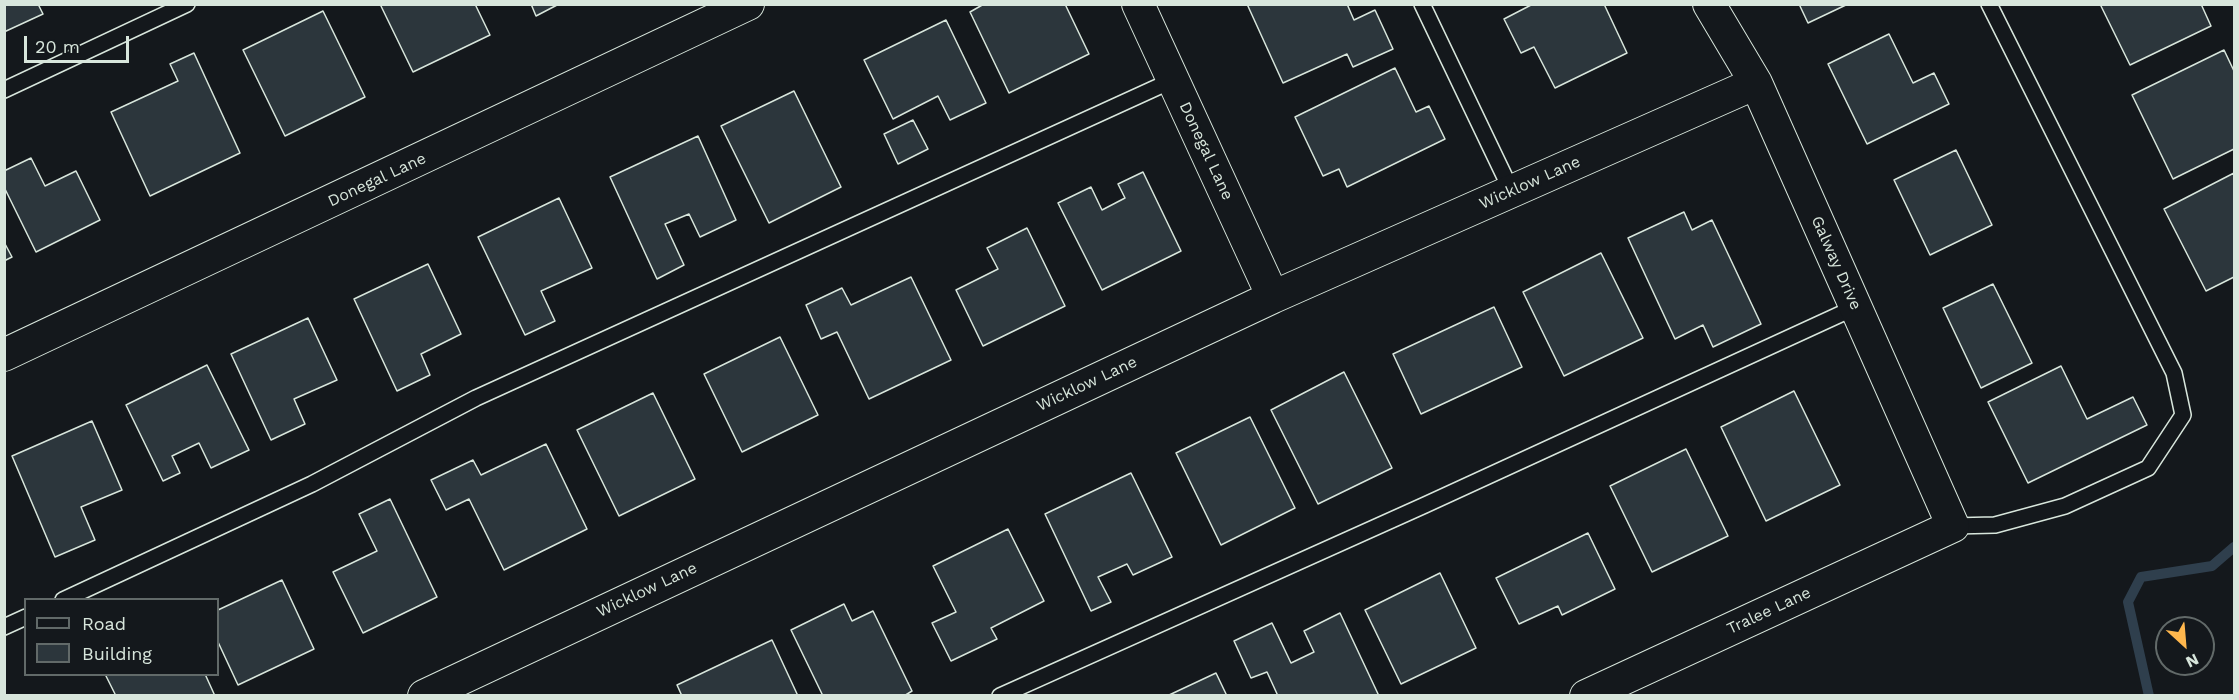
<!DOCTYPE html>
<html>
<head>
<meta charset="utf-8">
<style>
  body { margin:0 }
  #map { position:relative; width:2239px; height:700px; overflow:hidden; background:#14181c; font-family:"Work Sans",sans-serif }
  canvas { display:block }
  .frame { position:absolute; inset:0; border:6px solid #d8e6dc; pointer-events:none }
  .legend { position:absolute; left:24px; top:598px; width:195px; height:78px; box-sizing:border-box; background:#14181c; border:2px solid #626a69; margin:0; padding:8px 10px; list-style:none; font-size:18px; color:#d8e6dc }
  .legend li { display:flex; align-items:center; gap:12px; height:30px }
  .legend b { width:30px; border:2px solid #626a69 }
  .north { position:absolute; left:2155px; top:616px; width:60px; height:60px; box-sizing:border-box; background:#14181c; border:2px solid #626a69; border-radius:50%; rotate:154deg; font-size:16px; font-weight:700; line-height:24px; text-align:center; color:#d8e6dc }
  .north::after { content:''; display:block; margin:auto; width:21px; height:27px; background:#ffb74d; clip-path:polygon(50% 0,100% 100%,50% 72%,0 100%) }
  .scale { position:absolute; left:24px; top:36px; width:105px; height:27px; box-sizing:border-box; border:3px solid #d8e6dc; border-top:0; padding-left:8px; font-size:18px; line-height:21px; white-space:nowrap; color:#d8e6dc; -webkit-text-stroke:4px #14181c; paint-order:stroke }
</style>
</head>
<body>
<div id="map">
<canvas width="2239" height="700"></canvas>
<div class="frame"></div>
<ul class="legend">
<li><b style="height:8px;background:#14181c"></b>Road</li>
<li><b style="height:16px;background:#2c363c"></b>Building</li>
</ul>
<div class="north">N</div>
<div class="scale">20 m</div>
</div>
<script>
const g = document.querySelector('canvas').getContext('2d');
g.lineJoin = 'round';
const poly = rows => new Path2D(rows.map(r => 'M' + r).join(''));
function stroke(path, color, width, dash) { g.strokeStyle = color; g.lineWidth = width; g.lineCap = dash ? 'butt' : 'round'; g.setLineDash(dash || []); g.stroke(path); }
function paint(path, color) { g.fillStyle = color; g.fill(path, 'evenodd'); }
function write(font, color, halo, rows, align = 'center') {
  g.font = font + ' "Work Sans",sans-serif'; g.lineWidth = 4.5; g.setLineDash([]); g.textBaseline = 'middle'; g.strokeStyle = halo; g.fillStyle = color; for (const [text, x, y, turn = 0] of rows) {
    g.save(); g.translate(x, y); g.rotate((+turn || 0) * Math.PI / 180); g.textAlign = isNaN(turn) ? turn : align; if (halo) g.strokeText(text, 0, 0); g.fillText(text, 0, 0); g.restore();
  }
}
stroke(poly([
  [2149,696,2128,602,2141,577,2212,566,2234,547]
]), '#2f3f4d', 10);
const building = poly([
  [4,4,38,4,43,14,4,32,4,4],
  [380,4,475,4,490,35,413,72,380,4],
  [531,4,559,4,536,16,531,4],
  [984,4,1065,4,1089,54,1009,93,970,12,984,4],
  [1247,4,1347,4,1354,20,1375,10,1393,49,1353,67,1347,54,1283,83,1247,4],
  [1533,4,1604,4,1627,53,1555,88,1534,47,1521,53,1504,19,1533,4],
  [1799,4,1848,4,1808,23,1799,4],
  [2100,4,2201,4,2211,26,2130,65,2100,4],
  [323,11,365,97,285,136,243,50,323,11],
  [946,20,986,103,950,120,938,96,893,119,864,60,946,20],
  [1889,34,1913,83,1934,73,1949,104,1867,144,1828,64,1889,34],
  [2224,50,2234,71,2234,149,2173,179,2132,95,2224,50],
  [194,53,240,153,150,196,111,112,178,81,170,64,194,53],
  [1395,68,1416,112,1429,106,1445,139,1347,187,1339,169,1323,176,1295,117,1395,68],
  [794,91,841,187,769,223,721,126,794,91],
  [913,120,928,149,898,164,884,134,913,120],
  [698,136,736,220,700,237,689,214,665,224,684,265,657,279,610,177,698,136],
  [1956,150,1992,225,1930,255,1894,180,1956,150],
  [31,158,45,186,76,171,100,220,36,252,4,187,4,171,31,158],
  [1143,172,1181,251,1102,290,1058,203,1091,187,1102,210,1125,198,1118,184,1143,172],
  [2234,173,2234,277,2206,291,2164,209,2234,173],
  [559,198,592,268,541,291,555,321,525,335,478,237,559,198],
  [1684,212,1692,230,1712,220,1761,324,1713,347,1703,325,1675,339,1628,238,1684,212],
  [1027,228,1065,306,983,346,956,290,998,269,987,248,1027,228],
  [4,242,12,257,4,261,4,242],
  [1601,253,1643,338,1564,376,1523,292,1601,253],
  [428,264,461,334,421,354,430,375,397,391,354,299,428,264],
  [911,277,951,360,869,399,837,332,821,339,806,305,842,288,851,305,911,277],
  [1993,284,2032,363,1981,388,1943,308,1993,284],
  [1494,307,1522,367,1421,414,1393,354,1494,307],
  [308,318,337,380,294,399,305,424,271,440,231,354,308,318],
  [780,337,818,415,742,452,704,374,780,337],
  [207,365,249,450,211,468,199,443,172,456,180,473,163,481,126,405,207,365],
  [2061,366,2087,419,2133,397,2147,425,2028,483,1988,402,2061,366],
  [1344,372,1392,468,1318,504,1271,410,1344,372],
  [1794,391,1840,485,1766,521,1721,427,1794,391],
  [653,393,695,479,619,516,577,430,653,393],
  [1250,417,1295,508,1221,545,1176,453,1250,417],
  [92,421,122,490,81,507,95,540,55,557,12,456,92,421],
  [546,444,587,529,504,570,469,499,446,510,431,480,473,460,481,475,546,444],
  [1686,449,1728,536,1652,572,1610,486,1686,449],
  [1131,473,1172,557,1133,575,1127,564,1098,577,1111,602,1091,611,1045,514,1131,473],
  [390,499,437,597,363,633,333,572,377,551,359,514,390,499],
  [1008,529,1044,601,991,628,997,639,951,661,932,623,956,612,933,566,1008,529],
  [1588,533,1615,589,1562,615,1558,606,1519,624,1496,578,1588,533],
  [1440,573,1476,648,1401,684,1365,610,1440,573],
  [282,580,314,649,238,685,218,642,218,610,282,580],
  [844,604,852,621,873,611,912,691,904,696,823,696,791,630,844,604],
  [1340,613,1379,696,1278,696,1267,672,1251,678,1234,641,1272,623,1291,663,1314,652,1304,631,1340,613],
  [772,640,798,696,682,696,677,685,772,640],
  [1216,673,1227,696,1167,696,1216,673],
  [105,674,205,674,215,696,116,696,105,674]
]);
paint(building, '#2c363c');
stroke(building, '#d8e6dc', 1.5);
const lane = poly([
  [1422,4,1512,192],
  [4,90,187,4],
  [1953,526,1995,525,2065,506,2148,468,2183,415,2174,373,1989,4],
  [63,600,312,484,476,398,1173,80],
  [4,627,26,617],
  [1000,696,1425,505,1856,307]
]);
const street = poly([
  [1138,4,1273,297],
  [4,355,748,4],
  [424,696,1273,297,1756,83],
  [1586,696,1953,526,1756,83,1709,4]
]);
stroke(lane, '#d8e6dc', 18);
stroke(street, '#d8e6dc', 34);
stroke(lane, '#14181c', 15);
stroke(street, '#14181c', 32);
write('16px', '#d8e6dc', '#14181c', [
  ["Donegal Lane",1206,151,65],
  ["Donegal Lane",377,180,-25],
  ["Wicklow Lane",1530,183,-24],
  ["Galway Drive",1836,263,66],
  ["Wicklow Lane",1087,384,-25],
  ["Wicklow Lane",647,590,-25],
  ["Tralee Lane",1769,611,-25]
]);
</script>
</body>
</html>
